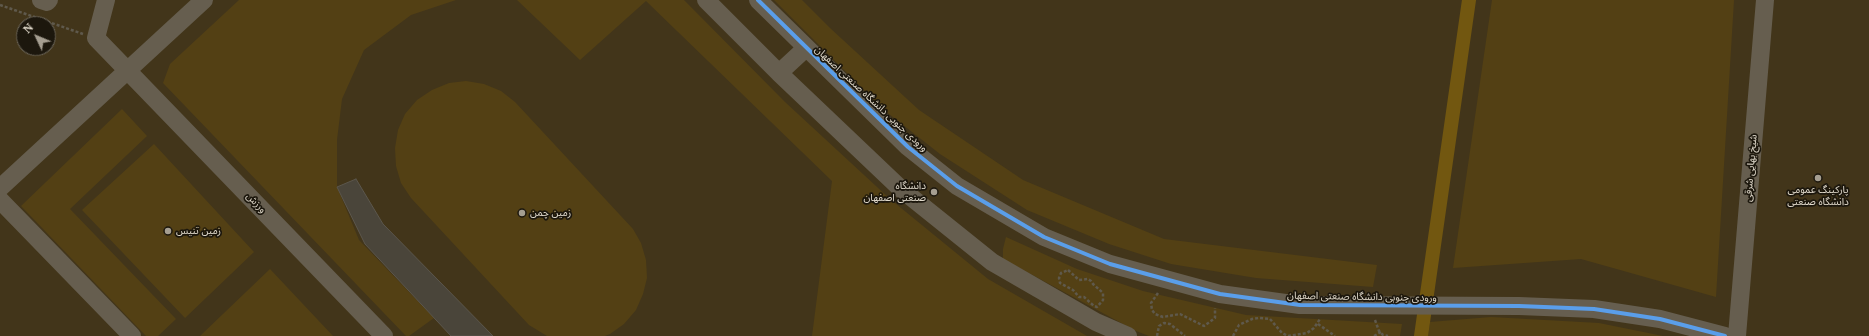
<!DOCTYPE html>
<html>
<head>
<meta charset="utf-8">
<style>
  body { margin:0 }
  #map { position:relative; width:1869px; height:336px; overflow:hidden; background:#312b1f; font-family:"Noto Serif",serif }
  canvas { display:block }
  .north { position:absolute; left:16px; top:16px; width:40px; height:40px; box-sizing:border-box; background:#1c170d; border:1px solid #6c665a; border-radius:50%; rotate:314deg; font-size:11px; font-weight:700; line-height:16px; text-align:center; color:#e3dcce }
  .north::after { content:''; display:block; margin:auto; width:14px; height:18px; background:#a59e91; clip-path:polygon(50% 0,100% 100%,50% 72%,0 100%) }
</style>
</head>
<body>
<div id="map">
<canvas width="1869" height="336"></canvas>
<div class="north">N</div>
</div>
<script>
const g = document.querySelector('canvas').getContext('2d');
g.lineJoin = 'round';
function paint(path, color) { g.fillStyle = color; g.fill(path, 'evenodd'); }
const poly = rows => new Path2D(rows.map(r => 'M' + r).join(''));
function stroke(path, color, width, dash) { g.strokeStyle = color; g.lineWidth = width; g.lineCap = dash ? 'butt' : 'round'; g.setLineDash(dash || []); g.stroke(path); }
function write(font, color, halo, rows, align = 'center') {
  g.font = font + ' "Noto Serif","Noto Sans Arabic",serif'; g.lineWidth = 3.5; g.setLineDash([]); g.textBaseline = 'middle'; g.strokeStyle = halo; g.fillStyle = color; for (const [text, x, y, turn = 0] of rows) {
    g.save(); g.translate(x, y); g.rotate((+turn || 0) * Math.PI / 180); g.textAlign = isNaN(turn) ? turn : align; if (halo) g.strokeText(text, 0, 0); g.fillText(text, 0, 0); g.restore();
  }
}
paint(poly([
  [0,0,1869,0,1869,336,0,336],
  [24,24,48,24,48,48,24,48]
]), '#42351a');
paint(poly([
  [239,0,456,0,411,15,364,50,342,99,337,140,337,187,359,240,434,318,409,336,406,336,163,83,170,64],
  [517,0,684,0,785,102,890,199,988,279,1087,336,812,336,832,181,646,1,580,60],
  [774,0,802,0,830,28,919,110,1023,180,1164,239,1377,265,1373,287,1256,278,1171,264,1109,244,1027,210,940,154,884,110],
  [1492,0,1734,0,1716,297,1581,259,1453,268],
  [466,81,484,84,501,91,515,102,633,229,641,243,646,260,647,278,643,294,636,310,624,324,610,334,605,336,547,336,529,325,411,198,401,183,396,166,395,148,398,130,405,114,417,100,432,90,449,83],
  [122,109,147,136,70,209,176,319,158,336,146,336,21,206],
  [154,144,254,252,185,318,82,210],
  [1006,237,1077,269,1143,291,1246,315,1402,324,1400,336,1149,336,1136,331,1003,259,1003,249],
  [270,269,333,336,200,336],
  [1491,317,1599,323,1663,336,1428,336,1430,322]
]), '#534014');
stroke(poly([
  [1421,336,1469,0]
]), '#725710', 14);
const building = poly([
  [356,179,383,224,493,336,451,336,365,244,337,187,356,179]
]);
paint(building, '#4a453a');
stroke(building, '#5b564c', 1);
stroke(poly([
  [0,5,83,34],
  [1068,270,1079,280,1088,279,1091,281,1093,284,1103,293,1103,300,1097,307,1094,306,1084,297,1079,297,1073,290,1060,283,1059,278,1061,273,1068,270],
  [1158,293,1151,303,1152,310,1155,314,1163,317,1180,314,1204,326,1215,318,1215,308],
  [1375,320,1379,331,1383,335,1388,336],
  [1318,324,1335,336],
  [1157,336,1159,326,1164,323,1170,324,1185,336],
  [1233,336,1239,325,1252,319,1259,318,1270,319,1282,333,1288,336,1307,333,1314,328,1320,319],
  [1374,336,1381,332]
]), '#5f594c', 2.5, [3, 2]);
stroke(poly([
  [41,0,47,2,49,0],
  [106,0,96,38,384,336],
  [706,0,779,73,901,189,992,262,1096,322,1128,336],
  [758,0,908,147,957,186,1044,237,1110,264,1220,294,1300,305,1519,306,1594,309,1660,319,1725,336],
  [779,73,806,48],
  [0,188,204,0],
  [0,200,132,336],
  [1737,336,1765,0]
]), '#665e4f', 18);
stroke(poly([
  [758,0,908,147,957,186,1044,237,1110,264,1220,294,1300,305,1519,306,1594,309,1660,319,1725,336]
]), '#5a9eea', 4);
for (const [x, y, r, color] of [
  [1818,178,4,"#a59e91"],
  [934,192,4,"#a59e91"],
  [522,213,4,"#a59e91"],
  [168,231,4,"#a59e91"]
]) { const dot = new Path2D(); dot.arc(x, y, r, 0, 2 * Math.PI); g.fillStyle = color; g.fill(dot); stroke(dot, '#1c170d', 1.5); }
write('10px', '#e3dcce', '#1c170d', [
  ["ورودی جنوبی دانشگاه صنعتی اصفهان",871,99,43],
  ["شیخ بهایی شرقی",1751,168,-85],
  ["ورزش",256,203,46],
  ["ورودی جنوبی دانشگاه صنعتی اصفهان",1362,297,1]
]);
write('10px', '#e3dcce', '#1c170d', [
  ["دانشگاه",926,186,"right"],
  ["صنعتی اصفهان",926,198,"right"],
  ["پارکینگ عمومی",1818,190,"center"],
  ["دانشگاه صنعتی",1818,202,"center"],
  ["زمین چمن",530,213],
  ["زمین تنیس",176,231]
], 'left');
</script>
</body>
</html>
